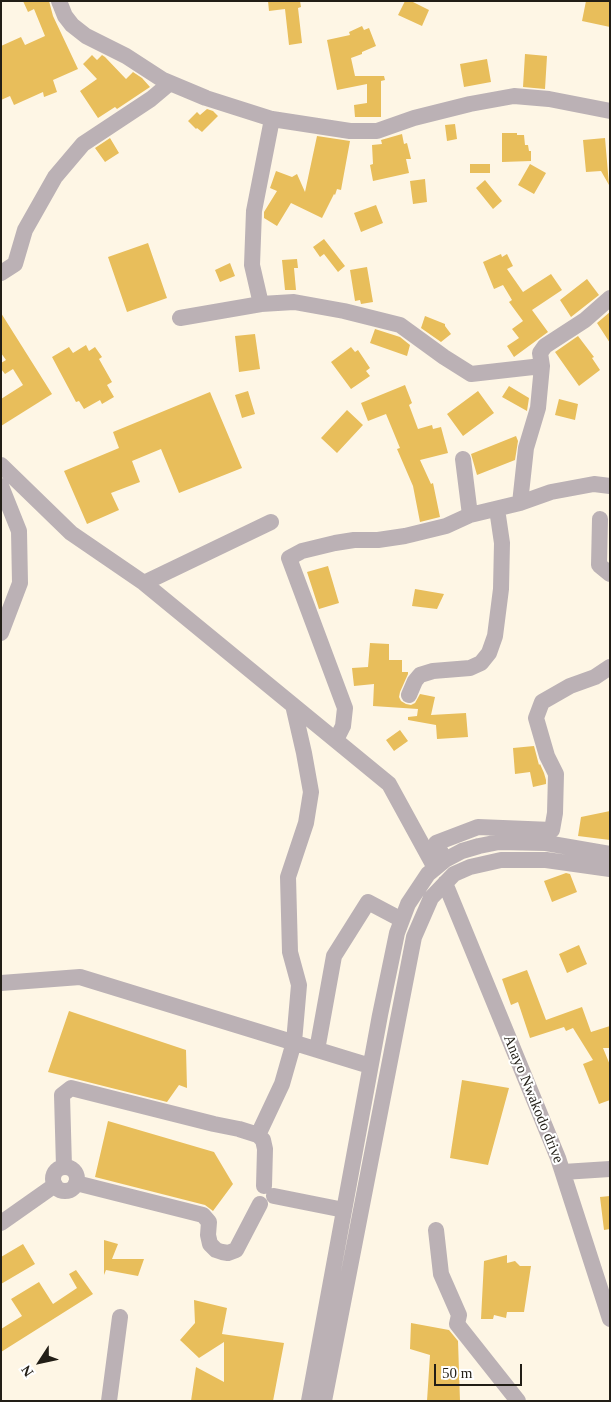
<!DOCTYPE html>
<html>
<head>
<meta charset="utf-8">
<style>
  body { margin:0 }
  #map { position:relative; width:611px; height:1402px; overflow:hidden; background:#fef6e5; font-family:"Times New Roman",serif }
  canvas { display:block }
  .frame { position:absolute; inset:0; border:2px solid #221e16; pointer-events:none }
  .north { position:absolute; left:15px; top:1337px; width:50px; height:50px; -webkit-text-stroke:4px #fff; paint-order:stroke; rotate:235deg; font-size:14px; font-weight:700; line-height:20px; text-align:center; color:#221e16 }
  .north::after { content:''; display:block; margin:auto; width:18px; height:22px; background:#221e16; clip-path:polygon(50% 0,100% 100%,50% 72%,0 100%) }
  .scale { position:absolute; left:434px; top:1364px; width:88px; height:22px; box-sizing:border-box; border:2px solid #221e16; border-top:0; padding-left:6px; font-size:15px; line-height:18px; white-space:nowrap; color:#221e16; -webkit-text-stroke:4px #fff; paint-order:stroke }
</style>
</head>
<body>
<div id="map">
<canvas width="611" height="1402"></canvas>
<div class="frame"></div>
<div class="north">N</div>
<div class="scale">50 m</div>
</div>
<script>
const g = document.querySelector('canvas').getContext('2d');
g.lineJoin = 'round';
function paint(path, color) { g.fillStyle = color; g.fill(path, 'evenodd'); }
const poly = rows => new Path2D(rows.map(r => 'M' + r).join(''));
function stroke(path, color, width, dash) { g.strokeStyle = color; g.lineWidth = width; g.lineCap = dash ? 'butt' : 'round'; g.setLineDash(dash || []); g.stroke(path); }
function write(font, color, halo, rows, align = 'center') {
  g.font = font + ' "Times New Roman",serif'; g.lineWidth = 4; g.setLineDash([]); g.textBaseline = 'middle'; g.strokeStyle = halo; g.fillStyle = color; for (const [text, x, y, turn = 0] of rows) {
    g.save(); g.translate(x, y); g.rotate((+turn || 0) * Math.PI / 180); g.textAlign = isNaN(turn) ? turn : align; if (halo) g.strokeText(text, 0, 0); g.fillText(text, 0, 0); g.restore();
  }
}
paint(poly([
  [23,1,49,1,53,16,78,69,53,80,57,92,44,97,43,92,14,105,10,96,1,100,1,46,21,37,25,45,45,36,34,9,28,12],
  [268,1,300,1,301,7,298,8,302,43,289,45,285,9,269,11],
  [405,1,411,1,429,10,422,26,398,15],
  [586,1,610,1,610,27,582,21],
  [362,26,364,30,369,28,376,46,362,52,362,54,351,58,355,76,384,76,385,80,381,81,381,117,355,117,354,105,367,103,367,84,337,90,327,40,350,35,349,32],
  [525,54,547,56,545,89,523,87],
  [92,55,97,60,102,55,105,57,126,79,133,72,142,78,150,87,117,109,115,107,98,118,80,91,97,79,83,64],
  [487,59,491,82,464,87,460,64],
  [207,109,213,111,218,116,202,132,197,128,196,129,188,121,197,112,200,115],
  [455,124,457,139,447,141,445,125],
  [502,133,517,133,517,135,524,135,525,145,528,145,529,151,531,151,531,161,502,162],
  [402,134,404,144,407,143,411,159,406,159,409,173,373,181,370,165,373,164,372,145,382,144,381,140],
  [317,136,350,141,341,190,337,189,335,195,334,194,322,218,291,203,277,226,264,218,264,212,277,191,270,188,276,171,292,177,297,174,305,192],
  [110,138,119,153,105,162,95,148],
  [605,138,609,185,601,171,586,172,583,140],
  [470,164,490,164,490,173,470,173],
  [530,164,546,173,534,194,518,185],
  [425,179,427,202,413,204,410,181],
  [485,180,502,201,493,209,476,188],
  [376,205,383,223,361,232,354,213],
  [324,239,345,266,338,272,324,254,320,257,313,247],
  [148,243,167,298,127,312,108,257],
  [501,254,502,257,507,254,513,266,507,269,523,292,551,274,562,290,532,310,548,332,514,357,507,346,519,338,512,329,523,321,509,302,512,300,503,285,494,289,483,262],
  [297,259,298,268,294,268,296,290,285,290,282,260],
  [230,263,235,276,220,282,215,270],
  [367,267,373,302,361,304,360,300,355,301,350,270],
  [587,279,599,295,571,317,560,300],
  [610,312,610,343,597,323],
  [1,313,52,394,1,426,1,399,23,385,13,369,5,374,1,369,1,363,6,360,1,353],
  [425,316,445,324,445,326,451,334,441,342,421,328],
  [375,329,400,337,410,345,407,356,370,343],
  [255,334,260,369,239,372,235,336],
  [578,336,594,357,592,358,600,370,579,386,555,352],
  [86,345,89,351,95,347,102,357,99,359,112,382,107,385,114,397,102,404,100,400,84,409,79,401,76,402,52,357,69,347,73,353],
  [351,347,355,352,358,350,370,368,366,371,370,376,351,389,331,362],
  [405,385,412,403,409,405,418,429,432,425,433,429,441,427,448,453,420,460,431,484,433,483,440,517,420,522,413,486,397,449,400,448,386,414,368,421,361,403],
  [509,386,529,398,527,411,502,397],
  [248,391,255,414,242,418,235,395],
  [478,391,494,413,463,436,447,414],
  [210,392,242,468,179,493,161,449,132,461,140,482,111,493,119,510,87,524,64,471,119,448,113,432],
  [559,399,578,404,575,420,555,415],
  [347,410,363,425,337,453,321,438],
  [516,436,518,441,515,460,477,475,471,454],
  [328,566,339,603,319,609,307,572],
  [415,589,444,594,437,609,412,606],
  [370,643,389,644,389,660,402,660,402,672,408,672,408,674,400,692,399,697,401,701,406,704,411,705,415,703,420,694,435,697,431,715,466,713,468,737,437,739,436,725,408,720,408,717,417,716,418,709,373,706,374,684,354,686,352,668,368,667],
  [400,730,408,741,394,751,386,740],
  [534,746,539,765,540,764,544,773,546,780,546,784,533,787,530,772,515,774,513,748],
  [610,811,610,840,578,836,581,817],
  [566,873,570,874,577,892,552,902,544,881],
  [579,945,587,964,567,973,559,954],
  [527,970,546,1020,582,1007,591,1032,610,1026,610,1048,603,1048,610,1065,610,1100,599,1104,583,1064,593,1060,573,1028,566,1031,564,1027,530,1038,518,1002,511,1005,502,979],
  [69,1011,186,1050,187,1088,179,1085,167,1102,48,1072],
  [462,1080,509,1088,488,1165,450,1158],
  [108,1121,214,1152,233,1184,213,1211,205,1205,95,1177],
  [610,1196,610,1229,604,1230,600,1197],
  [104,1240,118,1244,112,1259,144,1259,138,1276,106,1270,104,1275],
  [23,1244,35,1264,1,1284,1,1257],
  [507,1255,507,1263,515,1261,520,1266,531,1266,524,1312,507,1312,506,1318,494,1315,493,1319,481,1319,484,1261],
  [76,1270,93,1294,1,1352,1,1329,22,1316,11,1299,39,1282,53,1304,77,1288,69,1274],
  [194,1300,227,1308,222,1334,284,1343,273,1401,191,1401,196,1367,224,1382,224,1342,199,1358,180,1340,195,1323],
  [411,1323,449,1330,458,1341,460,1401,427,1401,430,1355,410,1349]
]), '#e8be5b');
stroke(poly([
  [59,1,65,16,72,25,86,36,126,56,163,80,206,98,272,119,350,131,377,131,414,118,470,104,514,96,549,99,610,111],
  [1,273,15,264,25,230,55,177,83,144,151,99,170,83],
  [261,304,252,265,254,211,272,119],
  [180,318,261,304,294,302,344,311,400,325,444,357,471,374,542,366],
  [463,459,470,515],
  [1,465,71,533,144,583,389,784,435,868],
  [1,486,19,531,20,583,1,633],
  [520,503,526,448,538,408,542,366,540,353,545,346,585,320,610,298],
  [600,519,599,565,610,574],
  [144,583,271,522],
  [409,695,415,681,420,675,433,671,470,668,481,663,489,653,495,636,501,589,502,543,497,509],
  [336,740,343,726,345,708,289,558,302,551,335,543,354,540,378,540,405,536,446,526,470,515,520,503,551,492,594,484,610,486],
  [445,860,436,843,478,827,552,830,555,813,556,774,547,756,536,718,542,702,570,686,595,677,610,667],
  [445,883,558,1158,610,1319],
  [1,983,80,977,370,1066],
  [317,1050,334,956,368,902,402,920],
  [258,1135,282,1084,294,1042,299,985,290,952,288,877,306,823,311,792,304,753,293,705],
  [64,1167,62,1095,71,1088,214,1124,239,1129,258,1135,263,1140,265,1149,264,1186],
  '53 1179a12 12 0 1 1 24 0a12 12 0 1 1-24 0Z',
  [563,1172,610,1169],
  [76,1183,203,1215,209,1222,208,1235,210,1244,216,1250,222,1252,228,1253,236,1250,260,1204],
  [274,1196,344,1210],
  [1,1223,55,1185],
  [436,1230,441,1274,459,1315,457,1324,518,1401],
  [109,1401,120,1317],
  [309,1401,380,1015,397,933,408,904,428,874,445,860,462,851,479,846,499,842,546,843,610,854],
  [324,1401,414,937,431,898,454,874,470,867,501,860,546,860,610,869]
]), '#bbb1b5', 16);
write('15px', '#221e16', '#fff', [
  ["Anayo Nwakodo drive",533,1099,68]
]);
</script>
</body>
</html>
